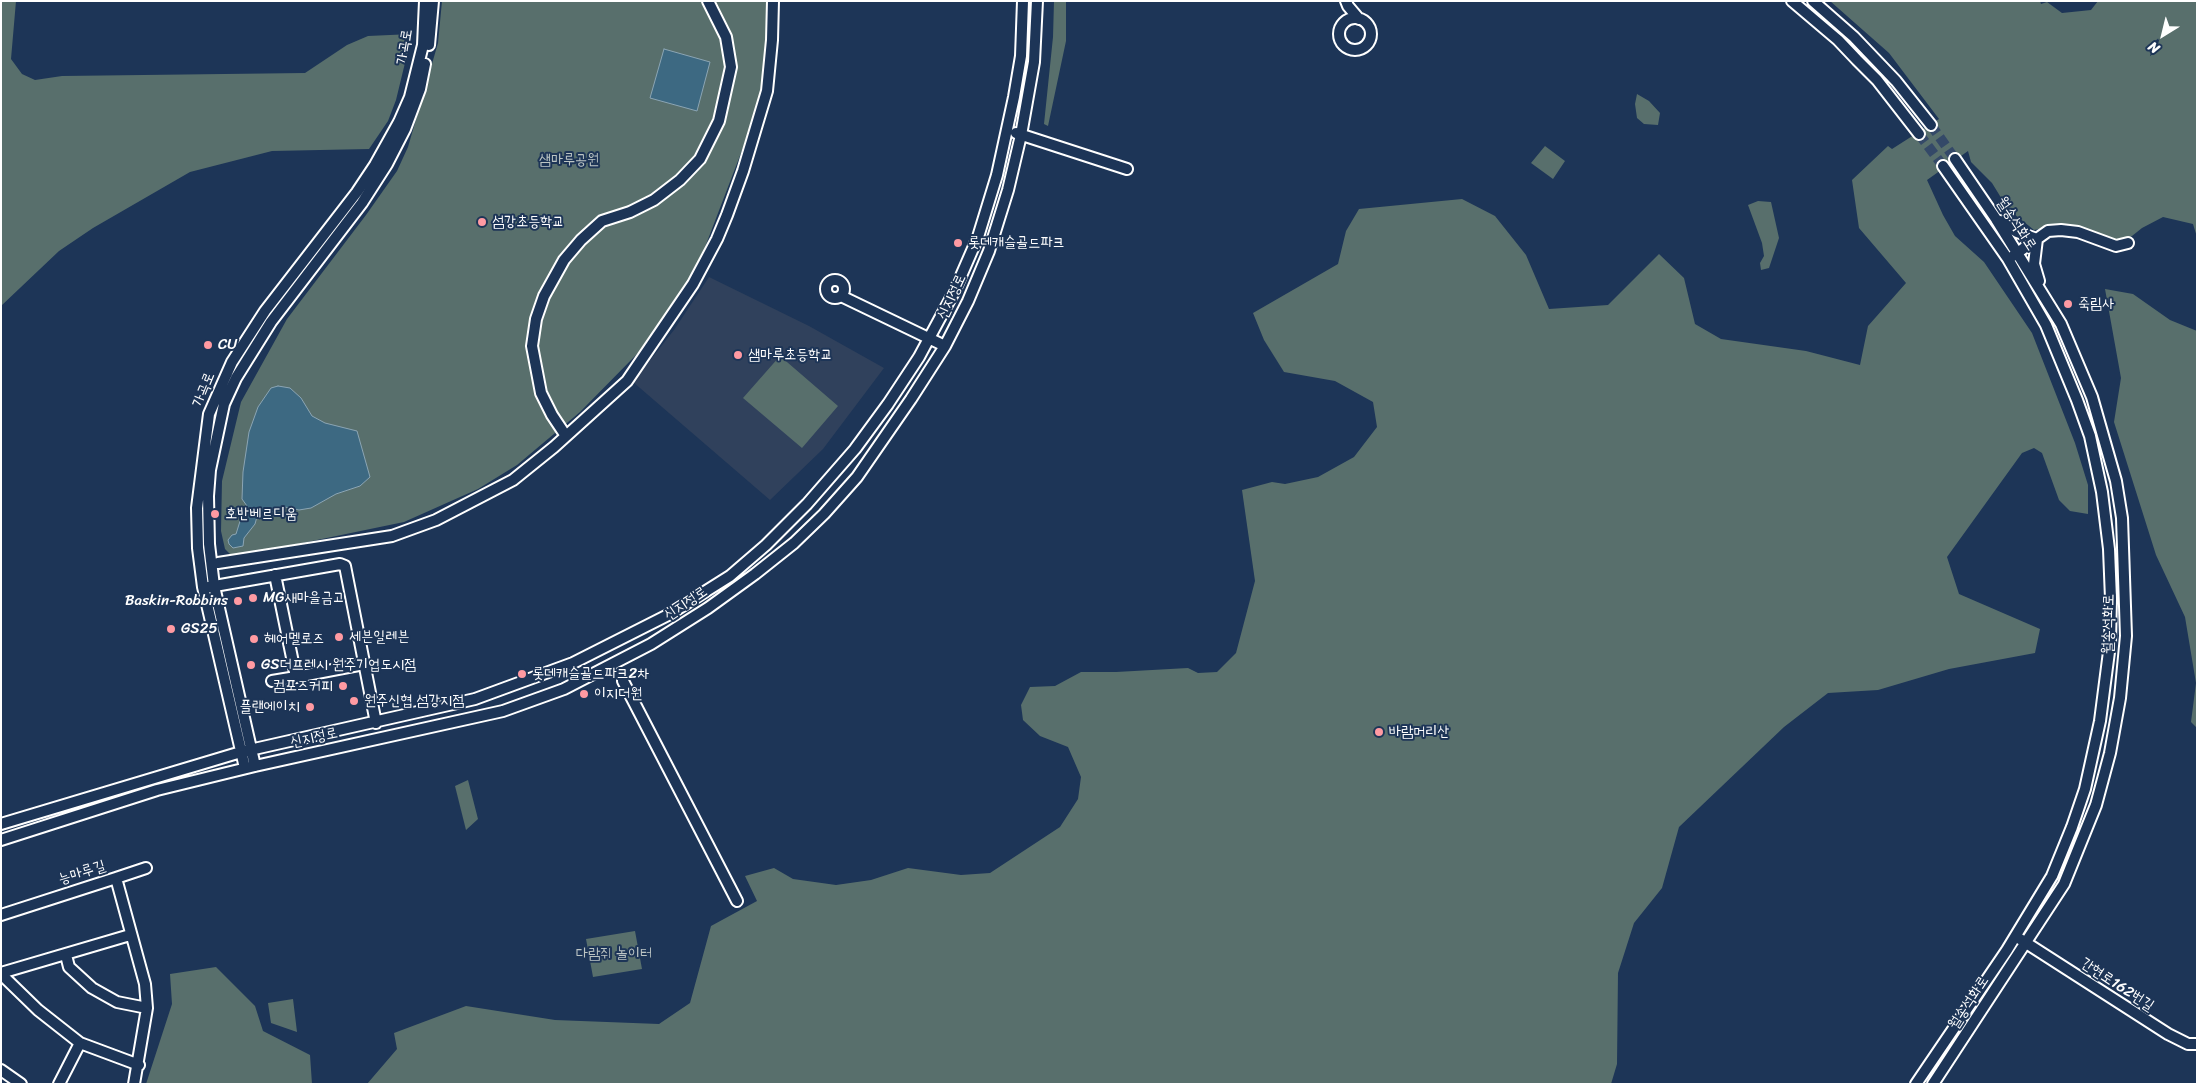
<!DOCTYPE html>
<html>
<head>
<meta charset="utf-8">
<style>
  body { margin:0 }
  #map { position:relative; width:2198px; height:1085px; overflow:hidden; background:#1d3557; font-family:Sriracha,sans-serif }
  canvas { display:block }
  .frame { position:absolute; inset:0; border:2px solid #fff; pointer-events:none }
  .north { position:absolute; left:2138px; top:10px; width:50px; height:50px; -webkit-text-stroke:4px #1d3557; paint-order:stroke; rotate:216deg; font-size:14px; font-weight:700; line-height:20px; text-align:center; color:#fff }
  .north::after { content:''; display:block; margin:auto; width:18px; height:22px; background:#fff; clip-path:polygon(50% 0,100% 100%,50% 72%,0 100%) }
</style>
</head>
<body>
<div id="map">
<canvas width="2198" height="1085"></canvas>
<div class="frame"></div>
<div class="north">N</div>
</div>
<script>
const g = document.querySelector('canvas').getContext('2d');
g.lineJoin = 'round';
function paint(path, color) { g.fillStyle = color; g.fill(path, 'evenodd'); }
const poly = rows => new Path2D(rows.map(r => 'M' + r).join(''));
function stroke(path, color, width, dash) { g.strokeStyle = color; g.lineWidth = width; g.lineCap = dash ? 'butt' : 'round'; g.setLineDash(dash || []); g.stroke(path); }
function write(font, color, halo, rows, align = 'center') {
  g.font = font + ' Sriracha,"Poor Story",sans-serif'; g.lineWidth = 4; g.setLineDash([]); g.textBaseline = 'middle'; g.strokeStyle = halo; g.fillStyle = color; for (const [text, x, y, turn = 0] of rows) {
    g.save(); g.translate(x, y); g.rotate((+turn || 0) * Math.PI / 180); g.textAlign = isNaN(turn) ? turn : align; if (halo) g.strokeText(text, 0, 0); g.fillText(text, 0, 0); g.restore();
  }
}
paint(poly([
  [709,277,809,326,884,368,823,449,770,500,633,382,674,330]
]), '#30415c');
paint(poly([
  [1,1,16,1,11,59,22,74,35,80,62,76,305,73,347,45,368,36,412,34,396,100,388,121,369,149,272,151,190,172,93,228,59,251,1,306],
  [442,1,766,1,767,28,759,106,697,268,654,334,637,354,580,412,517,465,478,489,404,522,259,552,240,558,231,555,225,549,221,531,222,481,241,402,287,319,366,215,397,171,408,147,438,43],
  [1054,1,1066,1,1066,41,1048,126,1044,124,1053,37],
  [1830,1,2040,1,2041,4,2047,2,2062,13,2091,10,2098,1,2197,1,2197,237,2193,224,2163,217,2142,228,2132,236,2117,242,2079,228,2064,225,2034,230,2008,209,1992,183,1971,162,1968,151,1927,180,1943,215,1955,236,1984,262,2032,333,2075,443,2088,485,2088,514,2070,511,2059,500,2042,453,2034,448,2022,453,1947,557,1959,594,2040,629,2035,653,1949,669,1878,690,1828,693,1784,727,1679,827,1662,888,1634,923,1618,973,1617,1064,1611,1084,367,1084,397,1049,394,1033,466,1006,555,1020,659,1024,690,1003,711,926,757,901,745,876,774,868,793,879,836,885,871,880,908,868,961,875,990,873,1060,827,1078,799,1081,777,1068,747,1040,736,1023,720,1021,705,1030,687,1055,686,1081,672,1116,672,1188,668,1198,673,1217,672,1236,653,1255,581,1242,490,1272,482,1285,484,1318,477,1354,457,1377,427,1373,402,1335,381,1284,372,1264,340,1253,313,1338,264,1346,231,1359,209,1462,199,1495,216,1526,255,1549,309,1608,305,1659,254,1684,278,1695,324,1721,339,1806,351,1860,365,1868,326,1906,283,1859,228,1852,180,1888,146,1892,149,1939,119,1889,53],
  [1637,94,1649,101,1660,113,1658,125,1644,124,1637,118,1635,104],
  [1545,146,1565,161,1553,179,1531,163],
  [1758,201,1771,202,1779,238,1769,268,1761,270,1760,263,1764,256,1762,243,1748,205],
  [2105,289,2133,294,2170,320,2197,331,2197,728,2191,722,2196,683,2185,617,2156,555,2114,422,2121,378],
  [780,356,838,406,802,448,743,398],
  [468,780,478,819,466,830,455,786],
  [635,931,642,969,593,977,586,939],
  [216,967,255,1006,263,1031,310,1055,312,1084,146,1084,172,1004,170,974],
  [293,999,297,1032,271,1023,268,1003]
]), '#586f6c');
const water = poly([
  [664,49,710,62,697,111,650,98,664,49],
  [278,386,290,388,301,398,312,416,325,423,357,431,370,477,360,486,336,494,311,508,299,510,285,507,266,514,258,513,255,524,244,538,243,546,233,548,229,544,228,540,232,535,236,534,241,518,247,506,242,499,243,472,249,432,258,407,271,388,278,386]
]);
paint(water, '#3d6982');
stroke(water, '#8ba5b4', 1);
stroke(poly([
  [1931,125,1955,159],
  [1919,134,1943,166]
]), '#344968', 10, [10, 5]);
const minor = poly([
  [1346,1,1348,6,1359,19],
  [1792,1,1838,40,1857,60,1877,80,1919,134],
  [1813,1,1854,37,1896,81,1931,125],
  '1339 34a16 16 0 1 1 32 0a16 16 0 1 1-32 0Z',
  [429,45,433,1],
  [1016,133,1127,169],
  [2000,221,2017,232,2037,239],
  [2037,239,2034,264,2039,281],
  [2013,256,2048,231,2061,230,2078,232,2116,246,2128,243],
  '826 289a9 9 0 1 1 18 0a9 9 0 1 1-18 0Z',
  [841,296,945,346],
  [566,436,552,415,541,393,532,346,536,319,544,296,564,260,581,240,602,221,630,212,654,200,680,180,700,159,719,121,731,67,726,37,708,1],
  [218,563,392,536,436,520,513,480,554,447,627,381,693,284,717,239,727,215,743,171,767,91,772,40,773,1],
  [275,575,296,677,364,664],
  [209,587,340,564,345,566,376,723],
  [272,681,296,677],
  [623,681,737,901],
  [255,766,214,586,209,544,208,496,210,470,224,404,236,378,271,322,362,203,387,164,405,129,420,89,425,64],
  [245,768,203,587,198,548,197,508,209,414,232,362,265,311,357,192,375,165,399,122,410,97,423,45,425,1],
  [1,824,241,752,475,699,573,663,668,615,730,576,766,545,807,504,855,449,888,404,919,357,954,292,978,237,997,175,1014,97,1021,56,1023,1],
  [1,840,157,790,255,766,503,711,564,689,651,644,708,608,755,574,794,543,824,514,857,477,911,399,945,346,968,301,989,251,1008,190,1021,135,1034,62,1037,1],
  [116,878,146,868],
  [1,915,116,878,145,984,147,1008,134,1084],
  [2020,939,2168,1034,2188,1044,2197,1044],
  [66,955,69,967,92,988,117,1002,147,1008],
  [1,973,130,935],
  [1,974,38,1010,80,1043,139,1065],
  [1,1070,21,1084],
  [59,1084,80,1043],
  [1916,1084,2007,950,2052,876,2072,827,2085,789,2100,721,2110,644,2111,599,2109,549,2102,492,2090,436,2077,400,2046,325,2008,259,1943,166],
  [1933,1084,2064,884,2096,805,2110,753,2120,698,2126,636,2122,518,2116,481,2092,397,2061,324,1996,219,1955,159]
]);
stroke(minor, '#fff', 14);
stroke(minor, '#1d3557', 10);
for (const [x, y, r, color] of [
  [482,222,5,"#ff9aa2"],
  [958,243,5,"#ff9aa2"],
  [2068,304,5,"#ff9aa2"],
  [208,345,5,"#ff9aa2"],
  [738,355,5,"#ff9aa2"],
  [215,514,5,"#ff9aa2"],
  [253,598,5,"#ff9aa2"],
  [238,601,5,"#ff9aa2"],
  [171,629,5,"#ff9aa2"],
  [339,637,5,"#ff9aa2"],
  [254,639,5,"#ff9aa2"],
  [251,665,5,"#ff9aa2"],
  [522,674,5,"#ff9aa2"],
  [343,686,5,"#ff9aa2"],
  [584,694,5,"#ff9aa2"],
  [354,701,5,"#ff9aa2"],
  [310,707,5,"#ff9aa2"],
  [1379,732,5,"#ff9aa2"]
]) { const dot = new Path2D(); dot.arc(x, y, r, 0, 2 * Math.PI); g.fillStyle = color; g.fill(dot); stroke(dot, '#1d3557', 2); }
write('15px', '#fff', '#1d3557', [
  ["가곡로",405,47,-81],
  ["월송석화로",2016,224,57],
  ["신지정로",952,297,-65],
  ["가곡로",204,390,-68],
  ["신지정로",686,604,-34],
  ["월송석화로",2109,624,-89],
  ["신지정로",314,738,-12],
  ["능마루길",82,873,-17],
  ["간현로162번길",2117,985,33],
  ["월송석화로",1969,1003,-57]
]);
write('15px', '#bcc5c4', '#1d3557', [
  ["샘마루공원",569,160],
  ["다람쥐 놀이터",614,954]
]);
write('15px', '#fff', '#1d3557', [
  ["섬강초등학교",492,222],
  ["롯데캐슬골드파크",968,243],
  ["죽림사",2078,304],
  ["CU",218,345],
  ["샘마루초등학교",748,355],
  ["호반베르디움",225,514],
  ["MG새마을금고",263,598],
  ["Baskin-Robbins",228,601,"right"],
  ["GS25",181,629],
  ["세븐일레븐",349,637],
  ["헤어멜로즈",264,639],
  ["GS더프레시 원주기업도시점",261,665],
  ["롯데캐슬골드파크2차",532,674],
  ["컴포즈커피",333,686,"right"],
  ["이지더원",594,694],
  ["원주신협 섬강지점",364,701],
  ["플랜에이치",300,707,"right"],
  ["바람머리산",1389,732]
], 'left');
</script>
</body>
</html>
